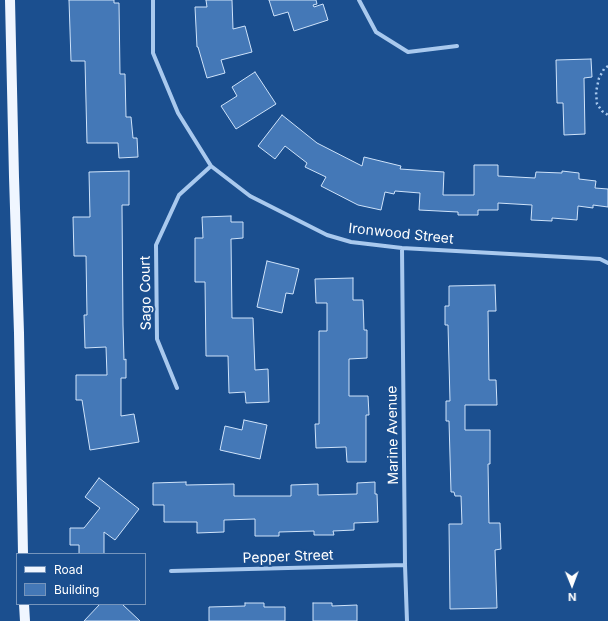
<!DOCTYPE html>
<html>
<head>
<meta charset="utf-8">
<style>
  body { margin:0 }
  #map { position:relative; width:608px; height:621px; overflow:hidden; background:#1b4f8f; font-family:Inter,sans-serif }
  canvas { display:block }
  .legend { position:absolute; left:16px; top:553px; width:130px; height:52px; box-sizing:border-box; background:#1b4f8f; border:1px solid #7695bc; margin:0; padding:5px 7px; list-style:none; font-size:12px; color:#fff }
  .legend li { display:flex; align-items:center; gap:8px; height:20px }
  .legend b { width:20px; border:1px solid #7695bc }
  .north { position:absolute; left:552px; top:565px; width:40px; height:40px; -webkit-text-stroke:3px #1b4f8f; paint-order:stroke; rotate:179deg; font-size:11px; font-weight:700; line-height:16px; text-align:center; color:#fff }
  .north::after { content:''; display:block; margin:auto; width:14px; height:18px; background:#fff; clip-path:polygon(50% 0,100% 100%,50% 72%,0 100%) }
</style>
</head>
<body>
<div id="map">
<canvas width="608" height="621"></canvas>
<ul class="legend">
<li><b style="height:5px;background:#f0f6ff"></b>Road</li>
<li><b style="height:11px;background:#4478b7"></b>Building</li>
</ul>
<div class="north">N</div>
</div>
<script>
const g = document.querySelector('canvas').getContext('2d');
g.lineJoin = 'round';
function paint(path, color) { g.fillStyle = color; g.fill(path, 'evenodd'); }
const poly = rows => new Path2D(rows.map(r => 'M' + r).join(''));
function stroke(path, color, width, dash) { g.strokeStyle = color; g.lineWidth = width; g.lineCap = dash ? 'butt' : 'round'; g.setLineDash(dash || []); g.stroke(path); }
function write(font, color, halo, rows, align = 'center') {
  g.font = font + ' Inter,sans-serif'; g.lineWidth = 4; g.setLineDash([]); g.textBaseline = 'middle'; g.strokeStyle = halo; g.fillStyle = color; for (const [text, x, y, turn = 0] of rows) {
    g.save(); g.translate(x, y); g.rotate((+turn || 0) * Math.PI / 180); g.textAlign = isNaN(turn) ? turn : align; if (halo) g.strokeText(text, 0, 0); g.fillText(text, 0, 0); g.restore();
  }
}
const building = poly([
  [69,0,114,0,114,3,119,3,120,74,125,74,126,117,131,117,133,138,137,138,138,157,119,158,118,143,87,143,85,61,71,61,69,0],
  [206,0,232,0,233,29,245,26,252,52,221,60,225,73,207,78,198,47,197,47,195,7,207,7,206,0],
  [269,0,316,0,317,4,313,5,314,7,323,4,328,20,294,31,288,12,274,16,269,0],
  [591,59,592,77,584,78,585,134,564,135,563,103,557,103,556,60,591,59],
  [255,72,276,104,236,129,221,106,237,96,232,87,255,72],
  [282,115,317,143,362,166,364,157,401,166,400,169,444,172,443,195,474,195,474,165,498,165,498,176,535,178,536,172,562,173,562,171,579,173,579,179,596,181,595,188,608,189,608,207,593,205,593,208,578,206,577,220,552,218,552,221,531,220,532,205,498,203,498,210,478,210,478,215,458,215,458,212,419,210,420,193,395,191,394,194,385,192,381,210,358,205,321,186,326,177,305,167,307,163,285,146,275,159,258,146,282,115],
  [129,171,129,205,122,205,123,325,124,360,126,359,126,378,121,378,121,416,134,414,139,442,90,450,82,400,76,400,76,375,107,375,106,347,85,348,84,315,87,315,86,256,74,256,73,217,90,217,89,172,129,171],
  [231,216,231,222,243,222,243,238,231,239,232,318,253,318,255,370,268,369,269,402,246,403,245,392,229,393,228,356,206,356,205,282,195,282,195,238,203,238,202,217,231,216],
  [267,261,299,269,293,294,286,293,282,313,257,307,267,261],
  [353,278,353,300,363,300,364,330,367,330,367,358,349,359,349,396,368,396,369,415,366,415,366,462,347,462,346,447,316,448,315,424,319,424,319,331,327,331,327,303,316,303,315,279,353,278],
  [495,285,496,311,488,311,489,380,496,380,497,405,465,405,465,430,490,430,490,464,488,464,489,523,500,523,501,549,495,550,497,608,450,609,449,524,462,524,461,496,455,496,454,492,451,492,449,421,446,421,446,401,450,401,448,325,445,325,445,306,449,306,449,286,495,285],
  [244,420,267,425,260,459,220,450,225,426,242,430,244,420],
  [99,478,139,509,115,540,104,532,104,554,79,554,79,545,70,545,70,528,84,528,100,508,85,497,99,478],
  [186,482,186,485,234,484,234,496,291,496,291,485,318,484,318,495,357,494,357,483,375,482,375,494,377,494,378,522,354,523,354,530,333,531,334,535,314,535,314,531,279,532,279,536,255,536,255,519,224,520,224,532,197,533,197,522,164,522,164,505,153,505,153,483,186,482],
  [245,603,264,603,264,607,285,607,285,621,209,621,209,607,245,606,245,603],
  [313,603,332,603,332,606,357,605,357,621,313,621,313,603],
  [100,604,122,604,140,621,84,621,100,604]
]);
paint(building, '#4478b7');
stroke(building, '#cfe3fa', 1);
stroke(poly([
  [608,66,604,69,599,78,596,92,597,104,602,111,608,115]
]), '#a9c9ee', 2.5, [2, 3]);
stroke(poly([
  [153,0,153,53,178,113,211,166,250,196,327,235,351,242,402,248,600,259,608,263],
  [359,0,376,32,408,52,457,46],
  [402,248,405,565,407,621],
  [177,388,157,339,156,245,179,195,211,166],
  [171,571,405,565]
]), '#a9c9ee', 4);
stroke(poly([
  [10,0,14,177,19,333,23,554],
  [24,604,25,621]
]), '#f0f6ff', 10);
write('14px', '#fff', '#1b4f8f', [
  ["Ironwood Street",401,234,6],
  ["Sago Court",146,293,-91],
  ["Marine Avenue",393,435,-91],
  ["Pepper Street",288,557,-2]
]);
</script>
</body>
</html>
